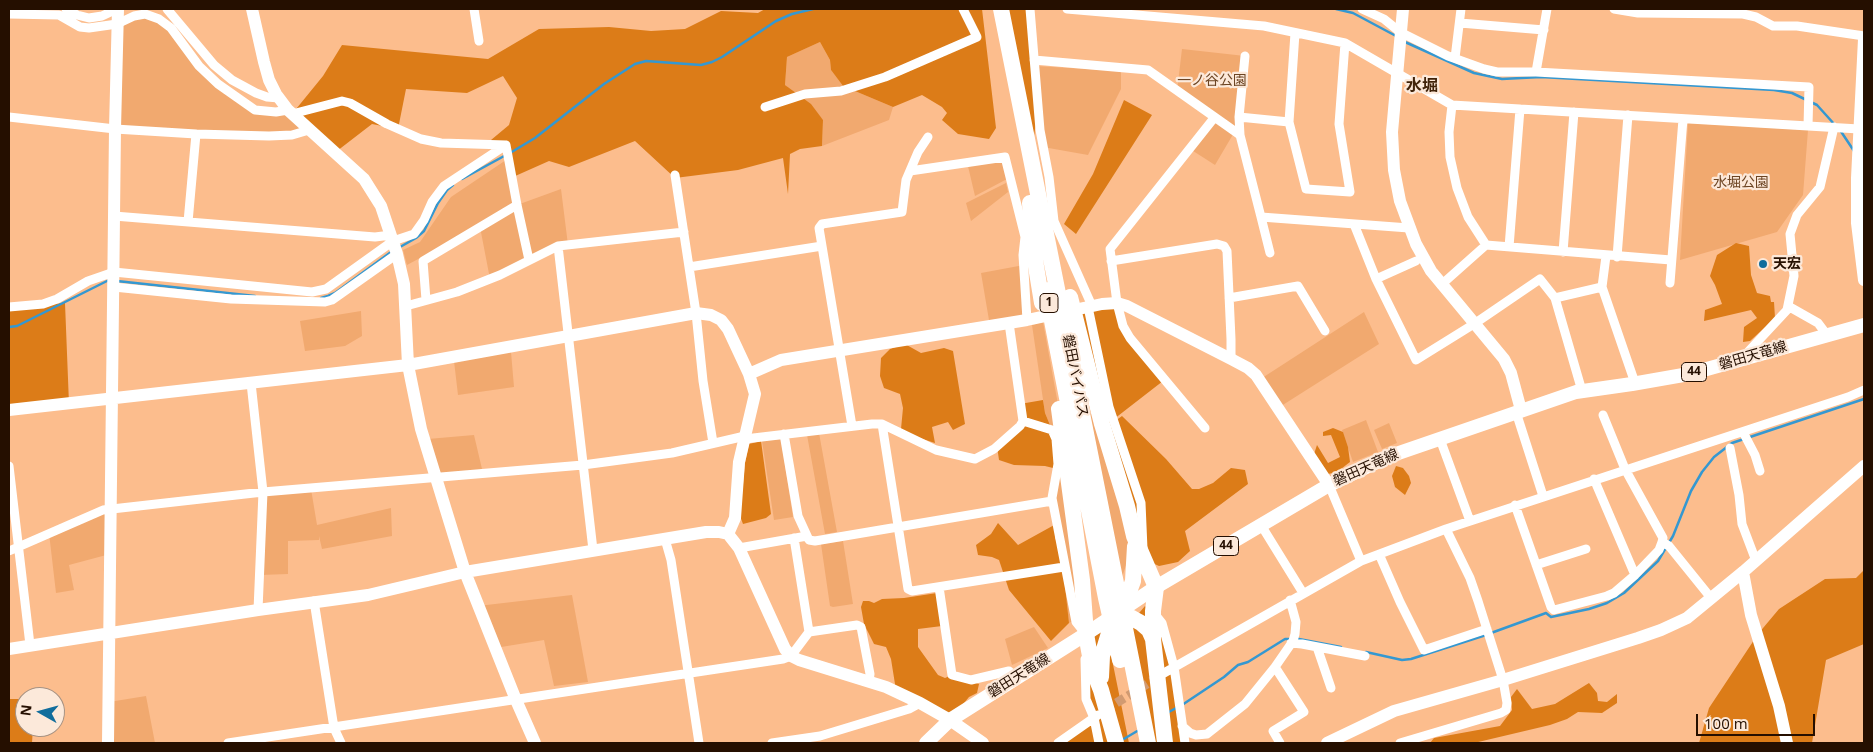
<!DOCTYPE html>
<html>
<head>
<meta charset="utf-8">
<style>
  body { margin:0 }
  #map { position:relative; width:1873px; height:752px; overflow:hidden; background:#fcbd8d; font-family:"Open Sans",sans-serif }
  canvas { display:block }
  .frame { position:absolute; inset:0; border:10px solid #250f00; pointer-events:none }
  .north { position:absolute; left:15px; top:687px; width:50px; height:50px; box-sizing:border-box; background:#fce9da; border:1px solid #a69283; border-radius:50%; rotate:277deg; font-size:14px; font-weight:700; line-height:20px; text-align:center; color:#250f00 }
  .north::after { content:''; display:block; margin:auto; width:18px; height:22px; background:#116d9c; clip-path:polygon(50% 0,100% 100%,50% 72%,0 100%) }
  .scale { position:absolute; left:1696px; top:714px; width:119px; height:22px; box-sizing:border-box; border:2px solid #250f00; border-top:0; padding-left:6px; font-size:15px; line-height:18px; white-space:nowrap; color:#250f00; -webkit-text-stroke:4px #fce9da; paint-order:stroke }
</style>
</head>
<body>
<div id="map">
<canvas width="1873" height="752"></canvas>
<div class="frame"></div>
<div class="north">N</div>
<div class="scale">100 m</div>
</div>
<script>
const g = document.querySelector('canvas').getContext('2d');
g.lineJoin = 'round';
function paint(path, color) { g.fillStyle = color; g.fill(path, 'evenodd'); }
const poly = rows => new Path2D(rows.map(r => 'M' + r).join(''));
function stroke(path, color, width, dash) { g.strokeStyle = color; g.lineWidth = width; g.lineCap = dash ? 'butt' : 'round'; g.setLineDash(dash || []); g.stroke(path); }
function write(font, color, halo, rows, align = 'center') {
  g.font = font + ' "Open Sans","Noto Sans JP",sans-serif'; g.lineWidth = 4.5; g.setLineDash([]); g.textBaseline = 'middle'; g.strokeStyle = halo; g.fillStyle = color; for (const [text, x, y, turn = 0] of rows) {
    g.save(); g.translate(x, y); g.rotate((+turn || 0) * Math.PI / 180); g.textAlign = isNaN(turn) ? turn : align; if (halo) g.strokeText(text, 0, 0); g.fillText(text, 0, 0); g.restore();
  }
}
paint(poly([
  [134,16,163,22,199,66,254,110,295,110,309,130,261,136,115,129,117,24],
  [820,42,830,60,831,70,843,86,893,107,889,120,822,146,823,120,785,85,787,57],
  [1182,49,1245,56,1235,131,1215,165,1190,149,1214,117,1177,91],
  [1035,66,1121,71,1121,89,1088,155,1043,147],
  [1688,123,1808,130,1803,195,1777,232,1680,260],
  [1001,157,1007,179,975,196,967,162],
  [509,158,517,205,561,189,568,245,490,279,480,227,496,217,407,265,403,250,420,242,451,197],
  [1006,183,1008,192,971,221,966,203],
  [1024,265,1027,315,990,326,981,273],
  [361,311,362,336,345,346,305,351,300,321],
  [1364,312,1379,344,1278,408,1259,380],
  [1043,322,1061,421,1082,616,1069,623,1052,498,1057,469,1054,434,1045,413,1032,325],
  [511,352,514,387,458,395,454,361],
  [1087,393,1132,548,1122,577,1090,414],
  [1366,420,1378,452,1353,462,1342,430],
  [1389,423,1397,443,1382,449,1374,430],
  [819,433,837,532,825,534,807,435],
  [474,435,482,469,437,479,428,439],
  [781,439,793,517,774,520,762,441],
  [311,489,317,525,391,508,392,536,322,549,319,536,319,540,288,541,288,574,260,575,263,492],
  [109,510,110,554,69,565,74,590,56,593,49,533],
  [843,541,853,604,833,607,830,606,821,544],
  [572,595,588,682,554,686,544,640,495,648,478,606],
  [1034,627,1048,648,1012,665,1005,639],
  [146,696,155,743,108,743,109,702]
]), '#f1a96f');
paint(poly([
  [765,9,982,9,996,128,989,139,958,134,942,120,947,113,942,107,922,95,893,107,843,86,831,70,830,60,820,42,787,57,785,85,811,104,823,120,822,146,800,149,790,154,788,194,783,158,738,170,675,178,635,141,569,167,549,161,513,177,509,158,500,149,485,145,509,125,517,98,503,76,467,93,406,89,398,129,372,124,337,151,292,114,323,76,342,45,488,59,539,29,609,27,651,31,685,29,721,11,758,13],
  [1007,9,1029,9,1038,110,1034,136],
  [1124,100,1152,115,1076,234,1064,224,1093,174],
  [1736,243,1749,246,1751,275,1757,293,1770,296,1771,302,1774,302,1775,318,1750,341,1743,342,1744,327,1757,318,1751,310,1704,321,1705,310,1722,304,1715,285,1710,276,1717,255],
  [65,303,69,404,9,410,9,307],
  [1117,303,1124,327,1163,381,1114,419,1115,421,1122,416,1166,459,1192,489,1199,489,1213,483,1231,468,1245,470,1248,484,1185,531,1190,551,1178,562,1159,566,1148,561,1076,314],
  [905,344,921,353,944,348,953,351,965,424,953,430,948,422,932,427,935,443,910,435,901,429,903,408,900,394,884,388,880,376,881,358,890,349],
  [1043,400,1045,413,1055,437,1057,469,1045,466,1014,465,999,460,997,446,1020,426,1020,404],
  [1333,428,1343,432,1348,447,1350,462,1337,472,1328,474,1314,454,1317,445,1328,463,1340,457,1331,435,1323,436,1323,432],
  [761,441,771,514,766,518,743,524,740,516,745,463,749,444],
  [1396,466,1403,468,1409,476,1411,483,1405,495,1395,487,1392,476],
  [998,523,1018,545,1056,524,1055,538,1061,550,1069,623,1051,641,1009,590,999,560,992,557,978,555,976,545,991,534],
  [1864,570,1864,644,1826,660,1812,743,1699,743,1709,708,1758,634,1779,609,1825,579,1856,578],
  [937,593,942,626,918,629,918,647,938,675,945,678,952,675,979,684,977,693,969,697,950,720,894,691,895,684,891,659,886,647,874,644,864,624,861,607,863,601,869,601,874,603,882,599,904,598],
  [1145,606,1163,627,1185,743,1150,743,1129,625],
  [1106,630,1129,743,1058,743,1094,718,1086,699,1090,638],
  [1589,683,1597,693,1598,701,1607,702,1617,694,1617,703,1602,713,1578,712,1567,719,1550,725,1474,743,1430,743,1434,738,1500,726,1512,710,1511,697,1517,689,1532,709,1555,704],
  [10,699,25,699,25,727,33,727,32,743,9,743]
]), '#dc7c18');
stroke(poly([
  [1336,9,1353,13,1396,36],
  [1405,42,1474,73,1502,79,1541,77,1774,90,1792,93,1817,105,1835,125],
  [1840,130,1854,151],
  [510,153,535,138,604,84,635,64,646,61,701,65,712,62,722,57,776,21,792,14,813,9],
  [462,179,506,155],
  [400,247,416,238,424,231,438,203,447,190,453,185],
  [117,281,255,296],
  [321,298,328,296,335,293,391,252],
  [9,327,17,326,109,280],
  [1491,633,1546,613,1551,617,1589,609,1607,603,1624,593,1658,561,1673,536,1691,491,1702,472,1714,457,1732,443,1864,399],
  [1366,652,1402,660,1411,659,1486,635],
  [1182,705,1224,677,1238,665,1248,662,1285,639,1299,639,1341,647],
  [1167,713,1178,707],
  [1122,740,1139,730]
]), '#3498d1', 2.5);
stroke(poly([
  [1105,710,1160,676]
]), '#d19a71', 9, [9, 4.5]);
stroke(poly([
  [66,9,77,15,89,18,102,16,117,9],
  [167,9,214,65,232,80,256,93,267,97,279,98],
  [474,9,479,41],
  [1030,9,1040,130,1049,177,1054,221,1092,306],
  [1067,9,1264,26,1345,43,1452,105,1859,129],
  [1362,9,1384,19,1400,32,1448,56,1484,69,1497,72,1536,72,1809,87,1808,126],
  [1614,9,1638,13,1743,14,1756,17,1773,26,1797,26,1864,36],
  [9,14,59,15,80,27,89,28,117,24,134,16,145,14,159,19,171,28,199,66,218,84,255,110,276,112,288,110],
  [1460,23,1544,30],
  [1295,33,1289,122,1306,189,1350,192,1339,124,1345,43],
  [1455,58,1461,9],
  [1034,60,1148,70,1240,135,1261,217,1409,228],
  [1536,72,1547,9],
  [1452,105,1449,132,1450,157,1457,188,1468,217,1486,245],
  [765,107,805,94,841,91,885,77,977,37,963,9],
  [292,114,342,101,350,103,387,124,421,139,441,143,506,145],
  [9,117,115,129,196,134,269,136,292,135,309,130],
  [1239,117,1289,122],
  [1240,135,1239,117,1245,56],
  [506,145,517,205,529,260],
  [910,171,1005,157,1025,237,1023,255,1027,320],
  [675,175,696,313,703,381,713,443],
  [114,216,375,237,391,235],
  [1261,217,1270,253],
  [188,222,196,134],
  [1354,224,1376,279,1416,360,1474,324,1540,279,1555,298,1582,391],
  [558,246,593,550],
  [1509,247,1520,109],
  [1563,252,1574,112],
  [1606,256,1602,287,1635,383],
  [1617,257,1628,115],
  [1111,261,1217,244,1224,246,1227,251,1231,339,1231,359],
  [689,267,822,246],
  [1376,279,1416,261],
  [1670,283,1683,119],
  [1441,285,1486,245,1671,260],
  [114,287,231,299,325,302,332,300,397,254],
  [1229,298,1298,286,1325,331],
  [1555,298,1602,287],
  [426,300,423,261,517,205],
  [406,306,457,292,500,275,558,246,684,232],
  [1788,306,1818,323,1827,335],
  [9,307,43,304,57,299,88,281,114,272,312,292,326,289,393,241,414,234,424,220,432,202,444,186,506,145],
  [1088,307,1109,407,1141,503,1143,549],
  [1746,358,1746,354,1787,310,1794,276,1790,234,1797,215,1820,187,1834,127],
  [251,383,263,492,258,610],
  [1516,412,1543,496],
  [1603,415,1625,469,1663,538,1662,542,1669,546,1711,598],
  [1023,421,1052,430,1056,439,1058,464,1052,498,1076,622,1084,632],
  [882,424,908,589,912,591,1064,567],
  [852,426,819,228,822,224,902,212,906,180,918,152,928,137],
  [1205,428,1130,338,1123,326,1117,303,1110,249,1214,118],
  [1743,432,1755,455,1760,471],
  [784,434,798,516,809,540,815,541,1052,501],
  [745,439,872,424,882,424,936,450,975,459,994,449,1020,426,1023,421,1009,323],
  [1440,439,1470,521],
  [1730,448,1739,495,1742,524,1756,561],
  [9,466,30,645],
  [1594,479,1635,575],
  [1329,485,1361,561],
  [1515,505,1551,607,1554,610,1607,596,1614,593,1635,575,1659,550,1662,542],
  [1261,525,1303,593],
  [665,539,671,560,699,743],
  [739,548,807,536],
  [9,551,103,510,263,492,583,465,672,453,745,436],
  [1379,554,1400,602,1424,650,1487,629],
  [1536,565,1586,549],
  [939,587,952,675,971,680,1009,671,1016,678],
  [314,601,334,728,341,743],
  [1154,613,1162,623,1174,667,1185,743],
  [809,632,857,625,861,627,870,674,869,682],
  [1291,643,1302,644,1365,656],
  [1317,647,1331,688],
  [1085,659,1086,699,1094,718,1099,743],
  [1275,667,1304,712,1273,731,1280,743],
  [1164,673,1361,561,1446,529,1848,397,1864,390],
  [1182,726,1190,733,1196,735,1207,734,1245,704,1275,667,1293,641,1295,634,1296,622,1290,600],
  [228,743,783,659,791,656,809,632,794,538],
  [772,743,820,736,909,709,920,703],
  [1058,743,1098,715],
  [1400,743,1501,713,1506,710,1507,703,1503,680,1478,601,1470,578,1446,529]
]), '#fff', 9);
stroke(poly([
  [252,9,264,62,269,80,276,94,288,110,364,179,381,206,397,254,404,284,408,365,421,429,465,572,516,700,535,743],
  [1403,9,1392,132,1394,170,1400,201,1416,244,1431,271,1504,359,1511,373,1521,410],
  [1864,39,1857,178,1857,223,1864,280],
  [749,374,781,360,1027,320,1102,304,1117,303,1127,306,1231,359,1248,368,1256,375,1329,485],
  [9,410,408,365,696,313,711,315,721,320,728,329,749,374,755,394,739,462,735,518,728,534],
  [1743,572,1751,615,1779,706,1787,743],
  [9,649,258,610,368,595,465,572,706,532,719,532,728,534,739,548,785,649,791,656,799,660,886,687,920,703,950,720,983,743],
  [108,743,115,129,118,9],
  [1327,743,1394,711,1503,680,1638,638,1661,630,1687,618,1743,572,1864,466]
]), '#fff', 12);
stroke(poly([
  [926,743,950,720,1086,634,1156,587,1329,485,1387,457,1576,392,1632,384,1689,374,1864,325]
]), '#fff', 14);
stroke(poly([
  [1001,9,1148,743],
  [1030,203,1033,248,1042,303],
  [1046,290,1106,598,1120,660],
  [1070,297,1102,424,1127,506,1134,536,1156,587,1153,611,1153,639,1165,743],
  [1059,409,1082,580,1086,634,1092,667,1101,690,1116,743],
  [1122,611,1133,581,1135,546],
  [1115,613,1132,618,1141,623,1149,630,1153,639],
  [1101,677,1102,656,1112,623]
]), '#fff', 16);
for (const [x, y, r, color] of [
  [1763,264,5,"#116d9c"]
]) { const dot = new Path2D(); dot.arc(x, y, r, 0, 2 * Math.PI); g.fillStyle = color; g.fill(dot); stroke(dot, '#fce9da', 2); }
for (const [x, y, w] of [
  [1049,303,18],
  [1694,372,25],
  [1226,546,25]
]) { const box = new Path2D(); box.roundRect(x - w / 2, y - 9.5, w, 19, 4); g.fillStyle = '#fce9da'; g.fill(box); stroke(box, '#250f00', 1); }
write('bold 12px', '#250f00', null, [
  ["1",1049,303],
  ["44",1694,372],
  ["44",1226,546]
]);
write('14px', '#6c4422', '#fce9da', [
  ["一ノ谷公園",1212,81],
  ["水堀公園",1741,183]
]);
write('bold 14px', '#250f00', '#fce9da', [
  ["天宏",1773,264]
], 'left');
write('14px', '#250f00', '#fce9da', [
  ["磐田天竜線",1753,356,-16],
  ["磐田バイパス",1075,376,79],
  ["磐田天竜線",1366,468,-24],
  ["磐田天竜線",1019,676,-32]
]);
write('bold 16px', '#40230a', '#fce9da', [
  ["水堀",1422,86]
]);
</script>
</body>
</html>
